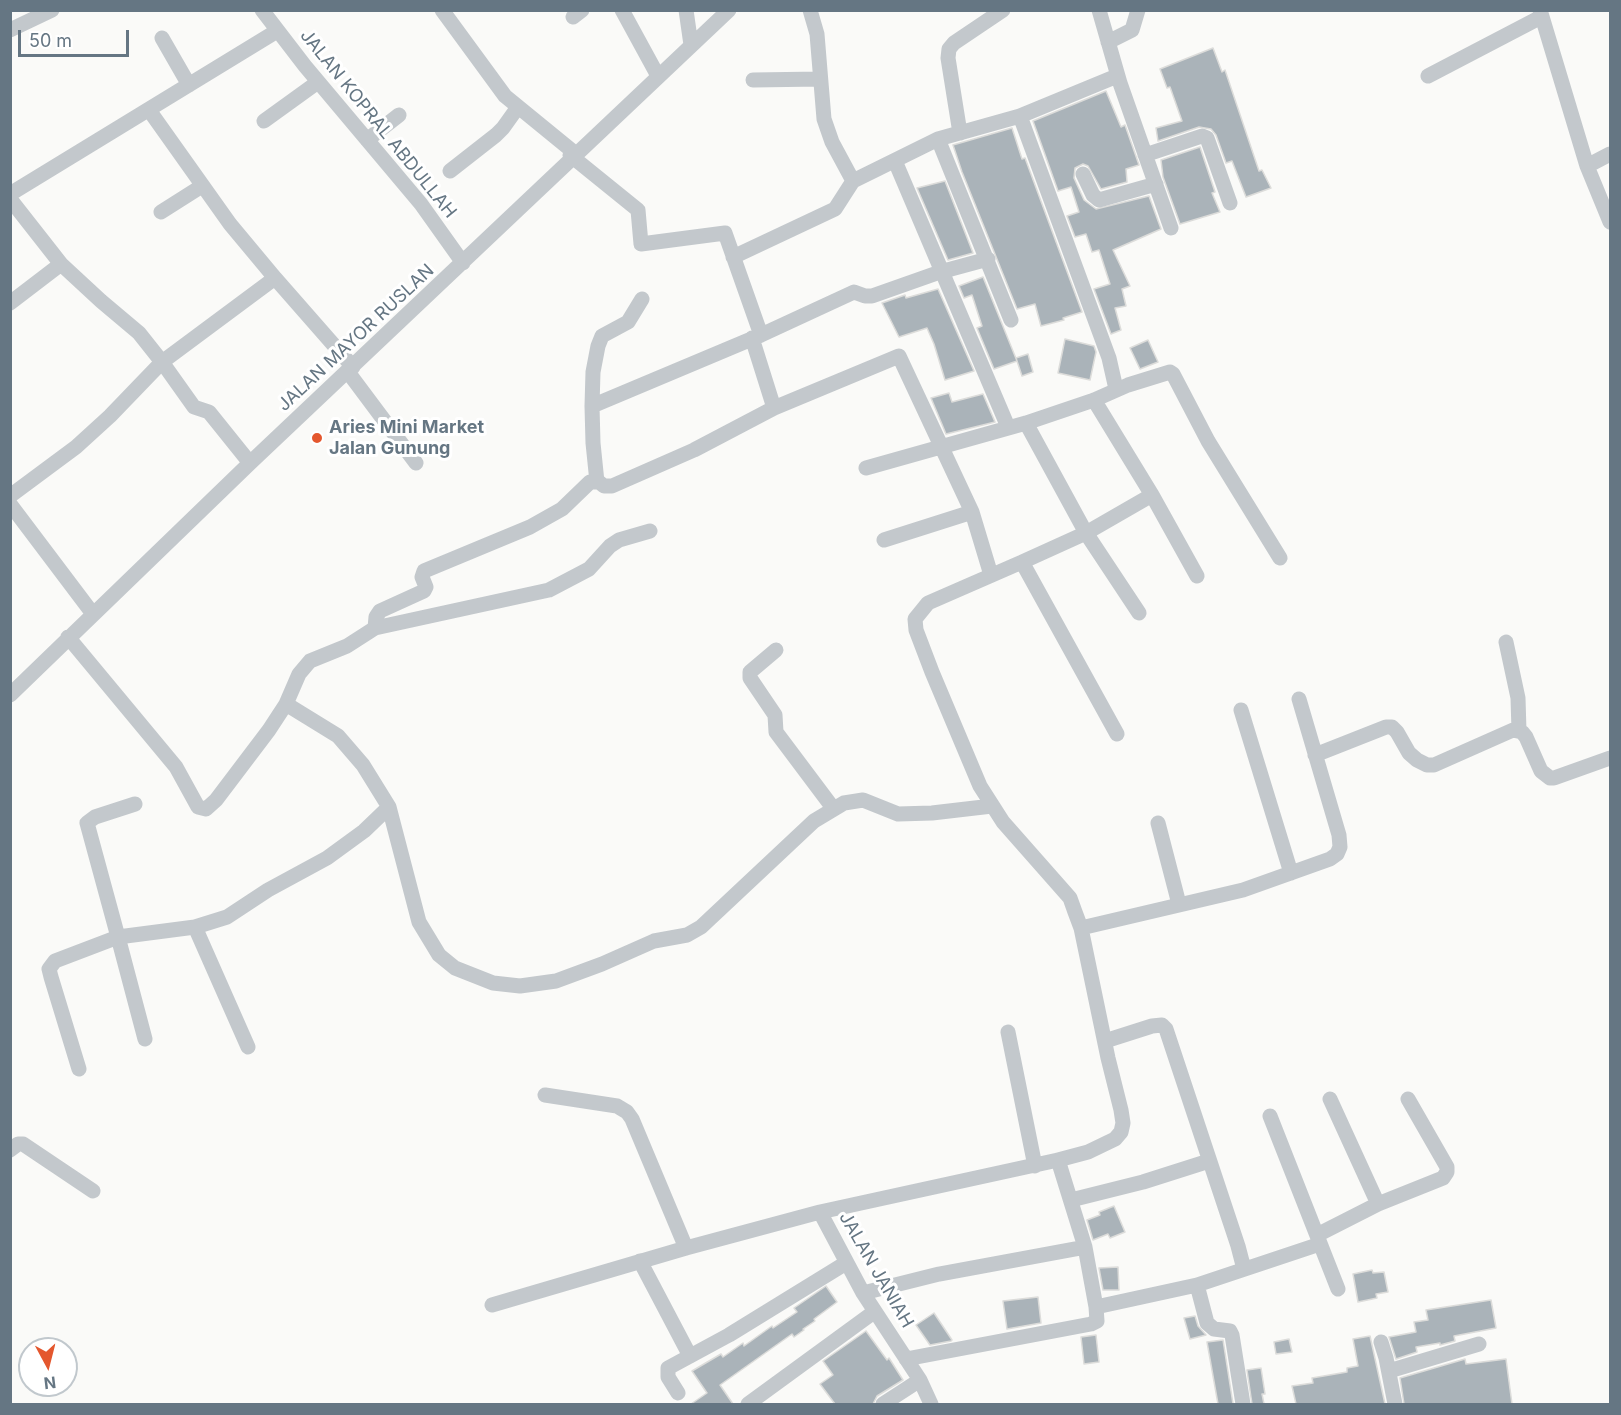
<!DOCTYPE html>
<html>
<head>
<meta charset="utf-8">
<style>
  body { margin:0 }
  #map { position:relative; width:1621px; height:1415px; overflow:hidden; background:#fafaf8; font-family:Inter,sans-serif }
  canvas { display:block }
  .frame { position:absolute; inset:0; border:12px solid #657683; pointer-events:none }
  .north { position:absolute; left:18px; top:1337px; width:60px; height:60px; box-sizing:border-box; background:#fff; border:2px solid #c1c8cd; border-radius:50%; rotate:173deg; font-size:16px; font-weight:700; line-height:24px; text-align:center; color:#657683 }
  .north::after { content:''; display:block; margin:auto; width:21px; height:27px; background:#e4572e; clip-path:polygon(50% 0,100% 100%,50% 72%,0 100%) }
  .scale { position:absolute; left:18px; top:30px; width:111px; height:27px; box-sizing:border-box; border:3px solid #657683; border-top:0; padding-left:8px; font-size:18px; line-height:21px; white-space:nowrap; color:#657683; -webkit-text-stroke:4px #fff; paint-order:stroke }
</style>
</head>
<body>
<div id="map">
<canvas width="1621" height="1415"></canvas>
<div class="frame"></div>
<div class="north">N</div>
<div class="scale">50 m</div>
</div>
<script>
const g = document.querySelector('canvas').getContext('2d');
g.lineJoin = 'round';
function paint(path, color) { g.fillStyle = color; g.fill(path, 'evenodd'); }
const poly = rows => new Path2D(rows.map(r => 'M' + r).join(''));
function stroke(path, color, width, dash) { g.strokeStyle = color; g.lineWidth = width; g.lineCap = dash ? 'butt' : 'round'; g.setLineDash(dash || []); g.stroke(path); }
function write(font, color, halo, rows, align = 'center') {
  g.font = font + ' Inter,sans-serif'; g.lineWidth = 6; g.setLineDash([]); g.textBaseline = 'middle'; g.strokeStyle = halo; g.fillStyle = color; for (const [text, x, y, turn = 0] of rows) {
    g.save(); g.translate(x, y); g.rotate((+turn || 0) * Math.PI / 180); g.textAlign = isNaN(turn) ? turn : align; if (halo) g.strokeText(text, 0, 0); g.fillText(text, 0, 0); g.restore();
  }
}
const building = poly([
  [1213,48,1222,72,1225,70,1259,171,1262,170,1271,188,1246,197,1232,161,1226,163,1216,135,1211,129,1199,127,1158,141,1156,128,1182,121,1170,87,1167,88,1160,69,1213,48],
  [1106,91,1121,127,1125,125,1139,165,1126,169,1127,182,1101,189,1088,166,1083,164,1075,168,1074,178,1084,200,1096,209,1149,196,1161,229,1113,250,1130,286,1122,289,1126,306,1115,308,1121,330,1111,334,1094,289,1110,284,1099,250,1092,252,1086,234,1075,237,1067,216,1079,212,1071,187,1058,191,1033,121,1106,91],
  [1012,128,1022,159,1025,158,1082,312,1063,318,1064,320,1041,326,1035,304,1017,309,962,172,953,145,1012,128],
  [1200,147,1215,192,1212,193,1220,212,1180,224,1163,177,1161,160,1200,147],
  [945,181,973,253,948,260,917,188,945,181],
  [983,277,1017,361,994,369,977,328,982,326,972,295,964,298,959,286,983,277],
  [938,289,974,371,945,380,934,344,927,328,899,337,882,303,905,295,906,298,938,289],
  [1065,339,1094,346,1096,352,1090,380,1058,373,1065,339],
  [1148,340,1158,362,1140,369,1130,348,1148,340],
  [1028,354,1033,372,1022,376,1016,358,1028,354],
  [949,393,952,402,983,394,995,422,946,434,931,398,949,393],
  [1114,1206,1125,1232,1110,1238,1108,1234,1093,1240,1087,1220,1100,1215,1099,1212,1114,1206],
  [1118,1267,1119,1290,1103,1290,1099,1268,1118,1267],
  [1372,1270,1373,1273,1384,1272,1388,1292,1376,1294,1377,1298,1358,1302,1353,1274,1372,1270],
  [826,1286,837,1302,814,1319,815,1321,803,1329,804,1330,794,1337,792,1334,720,1385,733,1404,691,1404,707,1393,692,1371,721,1354,723,1357,743,1343,744,1346,772,1326,773,1328,797,1312,794,1308,826,1286],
  [1038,1297,1041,1323,1007,1329,1003,1301,1038,1297],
  [1491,1300,1496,1328,1454,1336,1455,1341,1440,1345,1440,1343,1416,1347,1417,1352,1396,1359,1389,1337,1416,1332,1414,1322,1428,1320,1426,1310,1491,1300],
  [934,1313,952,1340,951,1341,930,1345,916,1325,934,1313],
  [1195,1316,1198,1326,1206,1335,1190,1339,1184,1318,1195,1316],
  [866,1331,887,1360,889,1358,903,1380,877,1396,873,1404,835,1404,820,1384,833,1375,823,1361,866,1331],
  [1096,1335,1099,1362,1084,1364,1081,1337,1096,1335],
  [1370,1336,1385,1404,1296,1404,1292,1386,1313,1383,1312,1378,1347,1372,1347,1368,1358,1366,1353,1339,1370,1336],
  [1289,1339,1292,1352,1276,1354,1274,1342,1289,1339],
  [1223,1340,1233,1404,1218,1404,1207,1342,1223,1340],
  [1465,1359,1466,1364,1506,1359,1512,1404,1404,1404,1400,1378,1465,1359],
  [1261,1368,1265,1394,1262,1394,1264,1404,1252,1404,1247,1370,1261,1368]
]);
paint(building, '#aab3b9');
stroke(building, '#dcdcda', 1.5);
stroke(poly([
  [262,10,305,66,421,204,463,263],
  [442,10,505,96,576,154],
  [622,10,658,76],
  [686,10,691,45],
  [810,10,817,34,824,119,832,142,853,181],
  [1099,10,1120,83,1171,228],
  [1540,10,1587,166,1610,222],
  [573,17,582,10],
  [10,30,52,10],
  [162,38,189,85],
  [1108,42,1132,30,1138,10],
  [1428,76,1541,17],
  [753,80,820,79],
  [149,110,230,224,275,278,162,362,194,407,209,412,250,463],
  [1020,116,1109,358,1116,389],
  [264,121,318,82],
  [960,133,948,58,949,49,954,43,1003,10],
  [938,139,1011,320],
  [367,140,399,115],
  [570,155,638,210,641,244,725,233,761,335],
  [1145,155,1202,136,1207,138,1230,203],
  [895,161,1008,427],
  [1587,166,1610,154],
  [450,171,496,135,503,128,518,107],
  [1083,174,1093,195,1099,200,1156,184],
  [10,194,277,31],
  [10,199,61,264,101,301,139,333,162,362,110,416,76,447,10,496],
  [161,212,202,186],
  [733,257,835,209,853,181,938,139,1020,116,1117,76],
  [275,278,353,367],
  [10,303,61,264],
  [752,338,774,408],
  [348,372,416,463],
  [1094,400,1152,495,1197,576],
  [592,406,761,335,854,292,865,296,872,296,940,272,988,259],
  [1026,423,1086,533,1139,613],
  [866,468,1026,423,1094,400,1128,385,1170,372,1173,374,1208,441,1280,558],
  [597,482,593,443,592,406,593,372,598,346,602,336,628,322,642,299],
  [10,504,93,614],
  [884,540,972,512],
  [375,628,376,617,380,611,424,591,426,587,422,577,424,571,530,527,562,509,590,482,599,482,604,486,612,486,694,450,774,408,899,356,972,512,991,575],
  [68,637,176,767,198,807,206,809,216,800,269,730,286,704,299,674,310,661,347,646,375,628,549,590,589,569,610,546,619,540,650,531],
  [1506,642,1518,698,1519,731],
  [776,650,750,672,750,678,775,715,776,732,833,808],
  [10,695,250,463,729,10],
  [286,704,338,736,363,765,389,807],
  [1241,710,1291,873],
  [1117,734,1022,562,1086,533,1152,495],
  [1315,755,1386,727,1392,727,1397,732,1409,753,1417,760,1427,765,1434,765,1513,730,1522,732,1526,737,1541,771,1550,778,1554,778,1610,758],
  [135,804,95,817,87,823,118,937,195,927,248,1047],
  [1158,823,1179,904],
  [195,927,227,917,268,890,327,858,364,831,389,807,419,922,439,955,455,968,493,983,520,986,556,981,602,964,654,941,687,935,701,927,814,821,844,803,863,800,898,814,932,813,992,806],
  [1081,928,1243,890,1330,859,1337,854,1340,847,1339,835,1299,699],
  [1008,1032,1035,1166],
  [1105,1041,1152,1026,1162,1025,1166,1029,1238,1246,1244,1269],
  [79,1069,51,977,49,969,55,961,118,937,145,1039],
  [545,1095,617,1106,627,1112,632,1119,686,1248],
  [1330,1099,1378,1204],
  [1270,1116,1338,1289],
  [10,1150,18,1144,23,1144,93,1191],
  [1071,1200,1143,1182,1209,1161],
  [820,1212,1058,1160,1088,1152,1115,1139,1121,1132,1123,1123,1121,1110,1108,1058,1081,928,1075,912,1070,898,1003,822,980,786,932,672,916,630,915,619,928,603,1022,562],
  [1317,1235,1378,1204,1443,1178,1447,1172,1447,1167,1408,1099],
  [640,1261,690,1356],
  [1197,1285,1207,1323,1214,1329,1230,1331,1232,1335,1243,1404],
  [863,1293,939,1274,1085,1247],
  [492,1305,686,1248,820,1212,863,1293,920,1380,931,1404],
  [1096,1307,1197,1285,1320,1244],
  [1381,1342,1386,1358,1395,1404],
  [906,1359,1091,1324,1097,1321,1096,1307,1085,1247,1058,1160],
  [1389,1371,1479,1344],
  [678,1393,668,1377,668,1368,729,1335,846,1263],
  [748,1404,874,1312],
  [883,1404,920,1380]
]), '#c3c8cc', 15);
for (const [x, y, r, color] of [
  [317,438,6,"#e4572e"]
]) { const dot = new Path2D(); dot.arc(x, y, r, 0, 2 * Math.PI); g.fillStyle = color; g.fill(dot); stroke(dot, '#fff', 2); }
write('18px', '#657683', '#fff', [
  ["JALAN KOPRAL ABDULLAH",378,124,51],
  ["JALAN MAYOR RUSLAN",356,338,-43],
  ["JALAN JANIAH",876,1270,60]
]);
write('bold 18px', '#657683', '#fff', [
  ["Aries Mini Market",329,428],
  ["Jalan Gunung",329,449]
], 'left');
</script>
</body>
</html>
